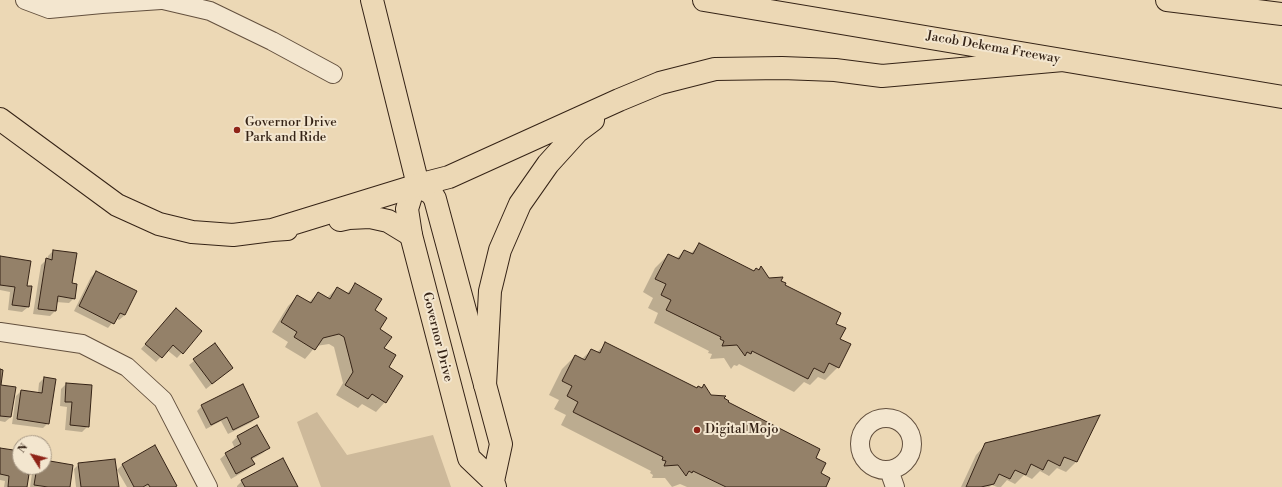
<!DOCTYPE html>
<html>
<head>
<meta charset="utf-8">
<style>
  body { margin:0 }
  #map { position:relative; width:1282px; height:487px; overflow:hidden; background:#ecd8b5; font-family:"Libre Bodoni",serif }
  canvas { display:block }
  .north { position:absolute; left:12px; top:435px; width:40px; height:40px; box-sizing:border-box; background:#f3e6cf; border:1px solid #a79885; border-radius:50%; rotate:306deg; font-size:11px; font-weight:700; line-height:16px; text-align:center; color:#352316 }
  .north::after { content:''; display:block; margin:auto; width:14px; height:18px; background:#8f2418; clip-path:polygon(50% 0,100% 100%,50% 72%,0 100%) }
</style>
</head>
<body>
<div id="map">
<canvas width="1282" height="487"></canvas>
<div class="north">N</div>
</div>
<script>
const g = document.querySelector('canvas').getContext('2d');
g.lineJoin = 'round';
function paint(path, color) { g.fillStyle = color; g.fill(path, 'evenodd'); }
const poly = rows => new Path2D(rows.map(r => 'M' + r).join(''));
function stroke(path, color, width, dash) { g.strokeStyle = color; g.lineWidth = width; g.lineCap = dash ? 'butt' : 'round'; g.setLineDash(dash || []); g.stroke(path); }
function write(font, color, halo, rows, align = 'center') {
  g.font = font + ' "Libre Bodoni",serif'; g.lineWidth = 4; g.setLineDash([]); g.textBaseline = 'middle'; g.strokeStyle = halo; g.fillStyle = color; for (const [text, x, y, turn = 0] of rows) {
    g.save(); g.translate(x, y); g.rotate((+turn || 0) * Math.PI / 180); g.textAlign = isNaN(turn) ? turn : align; if (halo) g.strokeText(text, 0, 0); g.fillText(text, 0, 0); g.restore();
  }
}
paint(poly([
  [317,412,347,455,433,435,451,487,321,487,297,422]
]), '#cdb99a');
paint(poly([
  [699,245,753,272,761,268,769,280,779,282,834,324,839,340,838,367,825,380,818,377,810,385,804,382,794,392,739,364,737,366,734,365,731,369,724,358,710,359,712,354,708,353,709,351,654,323,658,313,648,308,653,298,643,292,655,268,668,255,676,259,684,251,690,254],
  [53,251,74,298,69,303,56,302,55,311,50,316,33,314,41,265,46,260,47,260,48,256],
  [0,258,26,286,28,307,22,312,8,310,10,292,0,290],
  [96,272,125,315,119,320,116,318,108,328,74,311,91,277],
  [356,284,373,310,388,367,385,402,376,412,362,404,358,408,336,395,343,383,334,347,329,344,316,346,305,359,285,347,288,342,272,332,288,306,298,296,308,303,318,293,327,298,337,288,346,294],
  [171,314,201,331,177,358,167,350,156,362,141,349],
  [215,344,232,368,206,389,189,365],
  [606,344,696,389,701,388,704,385,710,396,723,399,726,402,814,458,825,487,687,487,680,484,672,487,665,478,652,478,653,475,650,473,651,471,561,425,566,415,554,409,559,400,549,395,562,369,575,356,582,359,591,350,596,353],
  [44,378,48,423,43,428,12,424,16,396,21,391,38,393,39,383],
  [66,384,88,426,82,432,65,430,67,407,60,406,61,389],
  [0,386,11,417,5,422,0,421],
  [202,406,257,416,252,422,228,434,221,421,206,429,197,411],
  [1098,416,1076,462,1066,472,1057,468,1049,476,1040,471,1032,479,1024,475,1015,484,1007,480,1001,487,997,487,992,485,989,487,961,487,976,455,986,444],
  [257,426,268,448,263,453,251,460,253,464,248,469,231,479,220,459,226,454,235,449,232,442,237,437],
  [154,446,175,487,127,487,117,470,122,465],
  [0,449,20,452,20,467,28,467,25,487,4,487,5,481,0,480],
  [44,461,69,487,30,487,33,467,44,467],
  [79,464,118,487,76,487,74,469],
  [242,481,296,487,237,487,237,486]
]), '#0003');
const building = poly([
  [699,243,754,271,756,268,759,270,761,266,769,278,783,277,781,281,786,283,785,285,841,313,836,324,846,328,840,339,851,344,839,368,829,363,824,373,814,368,808,379,752,351,751,354,747,352,745,356,737,345,722,346,724,341,720,339,721,337,666,310,671,300,661,295,666,284,655,279,668,254,679,259,684,250,693,254,699,243],
  [53,250,77,253,72,283,77,284,75,299,58,296,56,311,38,309,46,258,52,260,53,250],
  [0,256,31,261,27,286,32,286,29,307,12,305,15,287,0,285,0,256],
  [96,271,137,291,125,315,120,313,114,324,79,306,96,271],
  [355,283,382,299,375,310,387,318,380,329,392,337,384,348,396,355,389,367,403,376,386,403,372,394,368,399,345,385,353,372,344,337,339,334,323,338,315,350,294,337,297,332,281,322,297,295,311,303,318,292,330,299,337,287,349,294,355,283],
  [176,308,202,331,183,354,173,345,162,358,145,344,176,308],
  [605,342,697,388,698,386,702,388,704,384,711,395,726,396,724,398,729,401,728,402,820,449,816,458,826,463,821,473,830,478,826,487,726,487,693,471,692,473,689,471,686,476,678,465,664,466,666,461,662,460,663,457,573,412,578,402,567,396,572,386,562,381,575,355,585,360,591,349,600,353,605,342],
  [215,343,233,368,212,384,193,359,215,343],
  [0,369,3,370,1,385,16,387,11,417,0,416,0,369],
  [44,377,56,379,49,424,17,419,21,390,42,393,44,377],
  [66,383,92,385,89,427,70,425,72,402,65,402,66,383],
  [243,384,259,417,233,430,227,417,211,425,201,405,243,384],
  [1100,415,1077,462,1064,457,1060,466,1048,460,1043,470,1031,464,1026,475,1015,470,1010,479,999,474,994,484,981,487,966,487,985,443,1100,415],
  [257,425,270,448,251,458,255,464,236,474,225,453,241,444,237,436,257,425],
  [155,445,177,486,175,487,150,487,148,484,143,487,134,487,122,464,155,445],
  [0,448,20,451,20,467,28,467,27,474,29,474,27,487,8,487,9,476,0,474,0,448],
  [283,458,298,487,245,487,241,480,283,458],
  [115,459,119,487,81,487,78,463,115,459],
  [44,460,73,465,70,487,48,487,34,485,37,467,44,467,44,460]
]);
paint(building, '#948169');
stroke(building, '#352316', 1);
const minor = poly([
  [25,0,49,9,102,4,161,0],
  [163,0,210,11,272,41,333,74],
  [0,332,82,344,127,367,163,400,208,487],
  '860 444a26 26 0 1 1 52 0a26 26 0 1 1-52 0Z',
  [889,470,895,487]
]);
const major = poly([
  [372,0,418,185,411,196,407,209,411,235,469,458,493,481],
  [418,185,432,194,435,199,501,444,493,481,495,487]
]);
const highway = poly([
  [704,0,1282,97],
  [1167,0,1282,14],
  [0,119,117,205,159,224,192,232,233,235,272,230,287,229],
  [340,220,349,218,370,217,388,221,411,235],
  [272,230,418,185,449,177,619,100,660,83,715,69,782,68,835,70,882,76,1063,60],
  [485,385,490,291,500,250,520,204,548,164,577,132,593,120]
]);
stroke(minor, '#63503e', 20);
stroke(major, '#352316', 24);
stroke(highway, '#352316', 24);
stroke(minor, '#f3e6cf', 18);
stroke(major, '#ecd8b5', 22);
stroke(highway, '#ecd8b5', 22);
for (const [x, y, r, color] of [
  [237,130,4,"#8f2418"],
  [697,430,4,"#8f2418"]
]) { const dot = new Path2D(); dot.arc(x, y, r, 0, 2 * Math.PI); g.fillStyle = color; g.fill(dot); stroke(dot, '#f3e6cf', 1.5); }
write('13px', '#352316', '#f3e6cf', [
  ["Jacob Dekema Freeway",993,48,10],
  ["Governor Drive",437,337,76]
]);
write('13px', '#352316', '#f3e6cf', [
  ["Governor Drive",245,123],
  ["Park and Ride",245,138],
  ["Digital Mojo",705,430]
], 'left');
</script>
</body>
</html>
